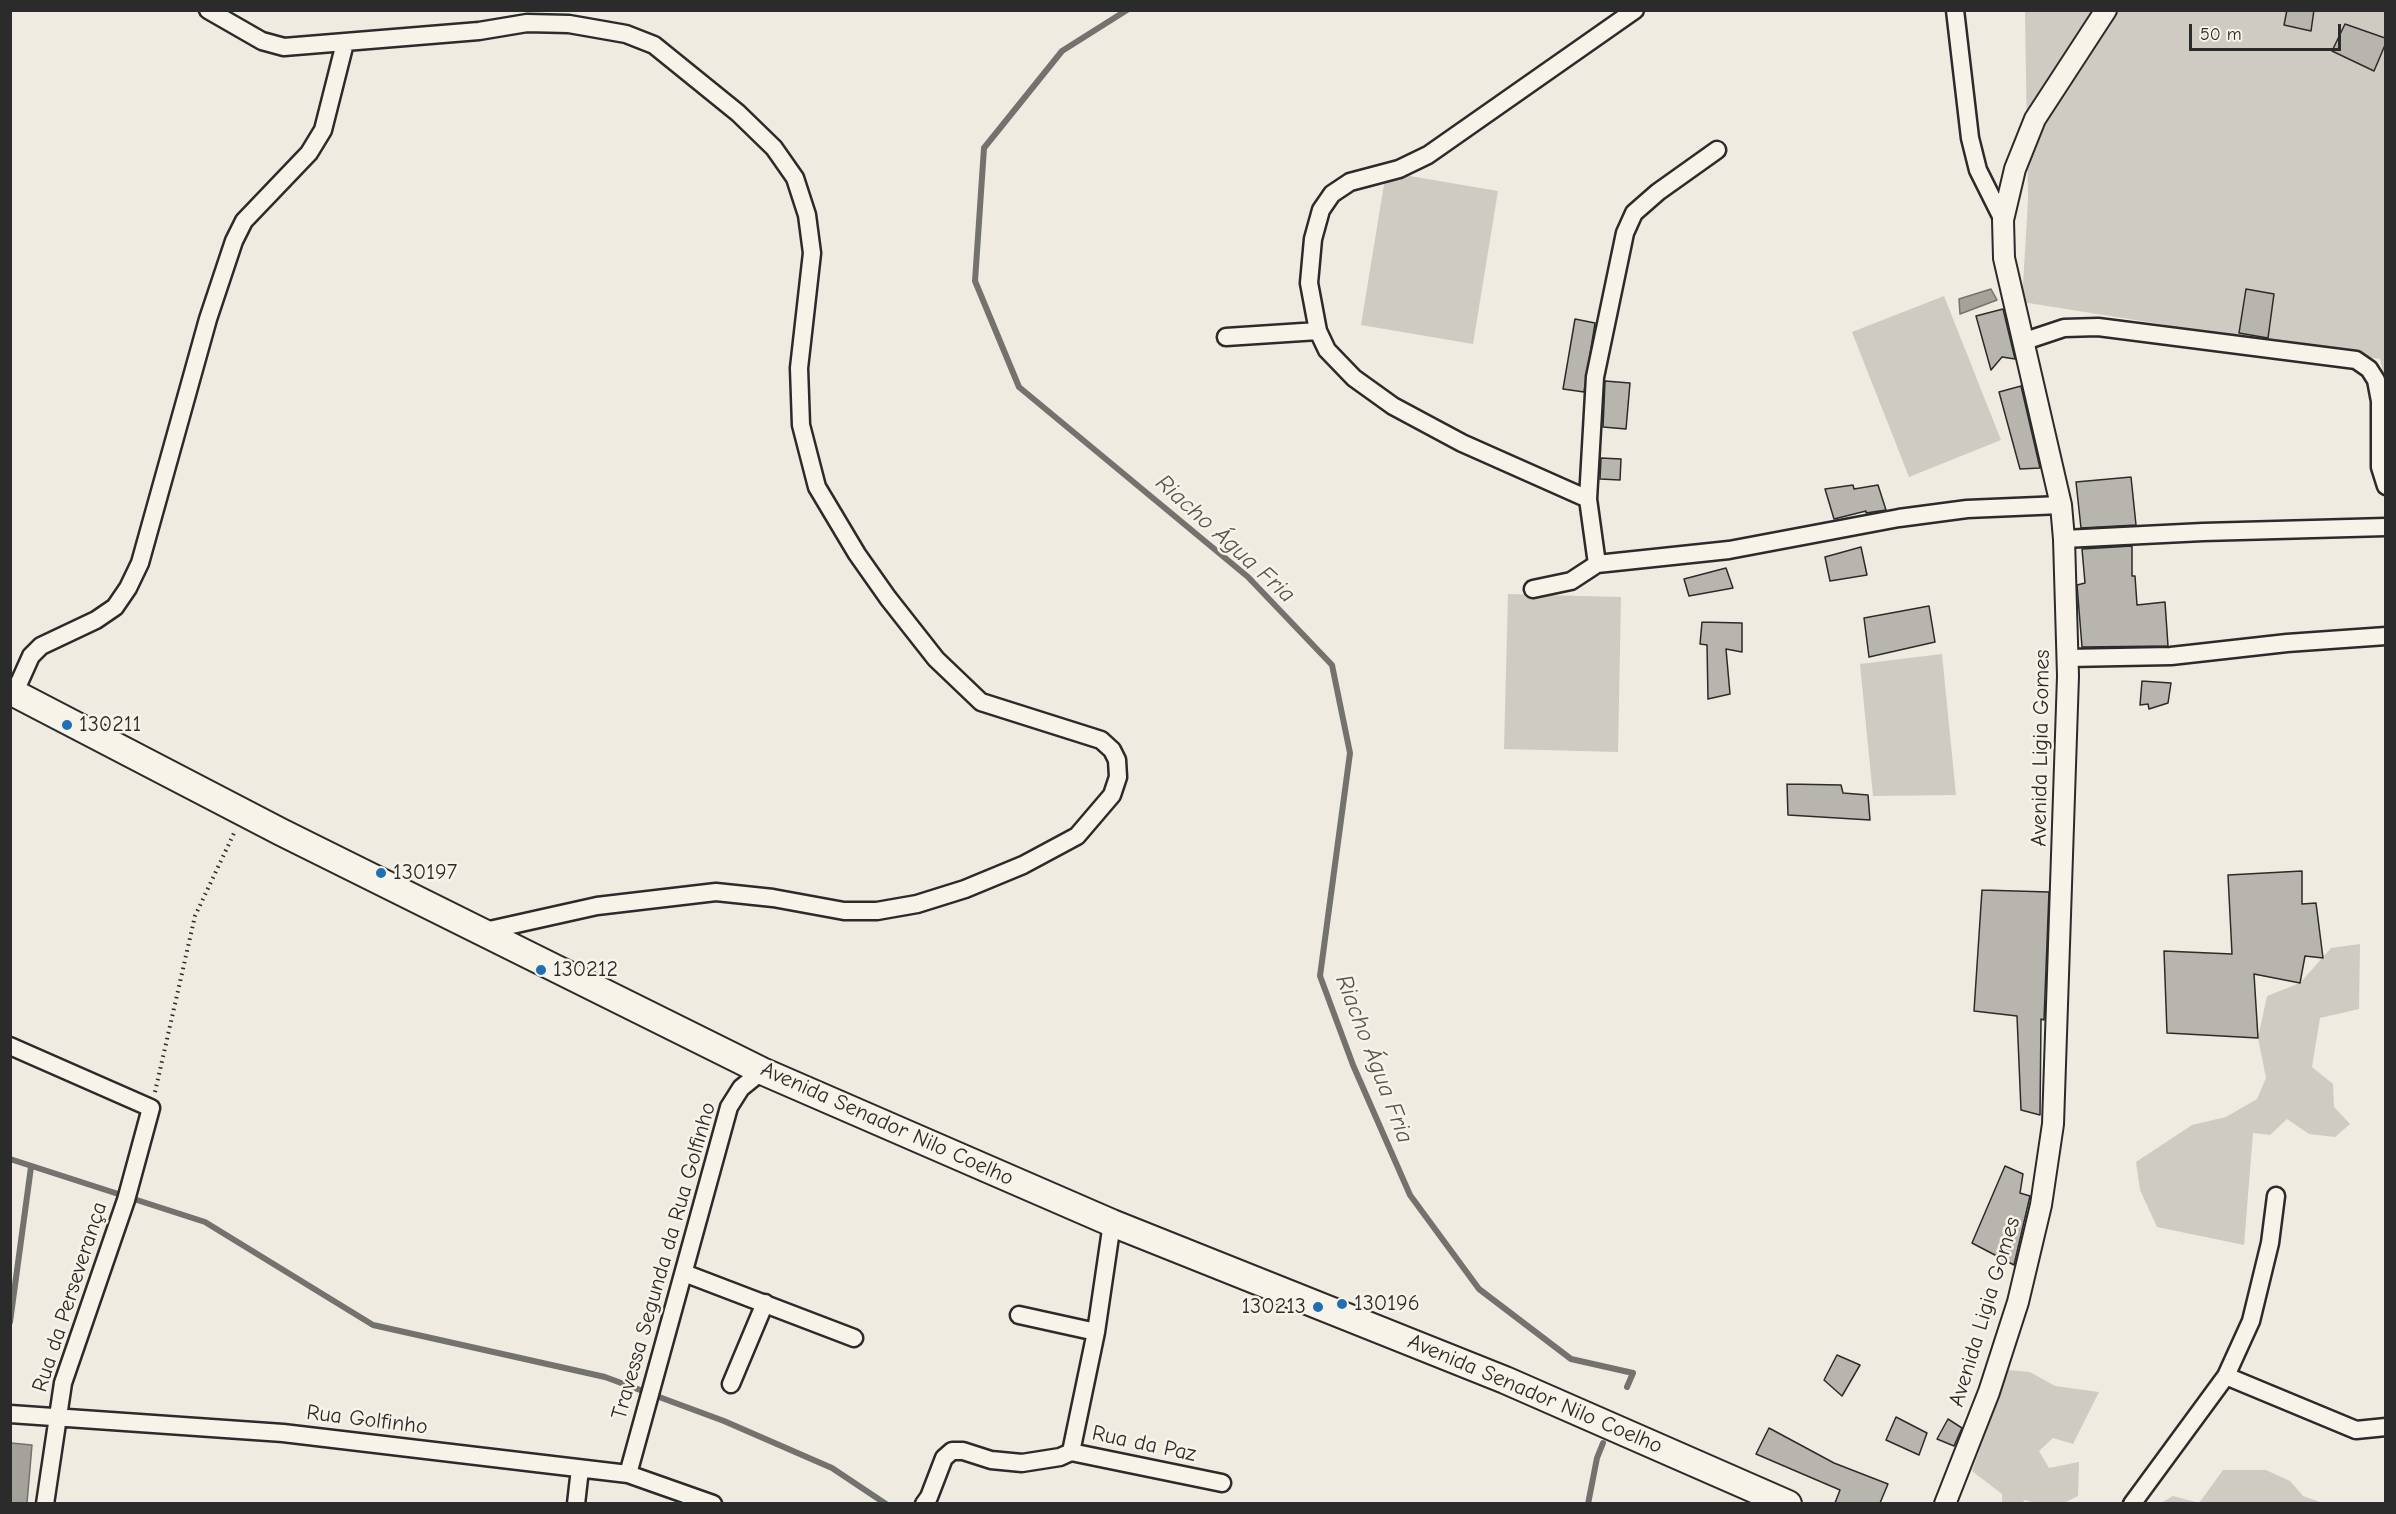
<!DOCTYPE html>
<html>
<head>
<meta charset="utf-8">
<style>
  body { margin:0 }
  #map { position:relative; width:2396px; height:1514px; overflow:hidden; background:#efebe0; font-family:"Comic Neue",sans-serif }
  canvas { display:block }
  .frame { position:absolute; inset:0; border:12px solid #2b2b2b; pointer-events:none }
  .scale { position:absolute; left:2189px; top:24px; width:152px; height:27px; box-sizing:border-box; border:3px solid #2b2b2b; border-top:0; padding-left:8px; font-size:18px; line-height:21px; white-space:nowrap; color:#2b2b2b; -webkit-text-stroke:4px #f7f3e8; paint-order:stroke }
</style>
</head>
<body>
<div id="map">
<canvas width="2396" height="1514"></canvas>
<div class="frame"></div>
<div class="scale">50 m</div>
</div>
<script>
const g = document.querySelector('canvas').getContext('2d');
g.lineJoin = 'round';
function paint(path, color) { g.fillStyle = color; g.fill(path, 'evenodd'); }
const poly = rows => new Path2D(rows.map(r => 'M' + r).join(''));
function stroke(path, color, width, dash) { g.strokeStyle = color; g.lineWidth = width; g.lineCap = dash ? 'butt' : 'round'; g.setLineDash(dash || []); g.stroke(path); }
function write(font, color, halo, rows, align = 'center') {
  g.font = font + ' "Comic Neue",sans-serif'; g.lineWidth = 5; g.setLineDash([]); g.textBaseline = 'middle'; g.strokeStyle = halo; g.fillStyle = color; for (const [text, x, y, turn = 0] of rows) {
    g.save(); g.translate(x, y); g.rotate((+turn || 0) * Math.PI / 180); g.textAlign = isNaN(turn) ? turn : align; if (halo) g.strokeText(text, 0, 0); g.fillText(text, 0, 0); g.restore();
  }
}
paint(poly([
  [2025,11,2385,11,2385,381,2380,359,2022,302,2028,200],
  [1386,172,1498,191,1473,344,1361,325],
  [1944,296,2001,440,1909,477,1852,332],
  [1508,594,1621,597,1618,752,1504,749],
  [1942,654,1956,795,1873,796,1860,664],
  [2360,944,2359,1009,2320,1018,2312,1067,2333,1084,2334,1107,2350,1124,2335,1137,2309,1134,2287,1119,2270,1135,2253,1133,2244,1245,2157,1227,2140,1190,2136,1162,2192,1125,2226,1117,2257,1099,2266,1078,2258,1038,2267,996,2300,983,2331,948],
  [2008,1370,2030,1372,2055,1386,2099,1392,2073,1444,2053,1438,2039,1451,2049,1468,2079,1462,2078,1496,2064,1503,2036,1503,2024,1500,2023,1503,2002,1503,2002,1494,1972,1471],
  [2223,1470,2266,1470,2290,1481,2303,1496,2320,1502,2161,1503,2173,1496,2199,1503]
]), '#cfcbc2');
const water = poly([
  [1991,289,1997,300,1960,314,1959,299,1991,289],
  [11,1443,32,1445,27,1503,11,1503,11,1443]
]);
paint(water, '#a4a29a');
stroke(water, '#74726e', 1.5);
stroke(poly([
  [1127,10,1062,51,984,148,975,281,1019,387,1248,577,1332,665,1350,753,1320,976,1353,1065,1410,1195,1479,1289,1571,1359,1633,1373,1627,1387],
  [10,1159,205,1222,373,1325,605,1377,724,1421,832,1468,886,1504],
  [10,1322,31,1167],
  [1588,1504,1597,1458,1603,1443]
]), '#74726e', 6);
const building = poly([
  [2287,10,2314,10,2311,31,2284,25,2287,10],
  [2345,24,2385,38,2385,45,2374,71,2332,51,2345,24],
  [2246,289,2274,294,2268,338,2239,333,2246,289],
  [2003,309,2015,359,2002,357,1991,370,1976,316,2003,309],
  [1575,319,1595,323,1584,392,1563,389,1575,319],
  [1605,381,1630,383,1626,429,1603,427,1605,381],
  [2021,386,2040,468,2020,469,1999,392,2021,386],
  [1601,458,1621,459,1620,480,1600,479,1601,458],
  [2131,477,2136,525,2081,528,2076,482,2131,477],
  [1853,485,1854,489,1878,485,1886,510,1866,513,1866,511,1834,519,1825,489,1853,485],
  [2132,546,2132,576,2135,576,2137,605,2165,602,2168,646,2082,647,2077,585,2085,583,2082,549,2132,546],
  [1861,547,1867,575,1830,581,1825,557,1861,547],
  [1726,568,1733,588,1689,596,1684,579,1726,568],
  [1929,606,1935,642,1869,657,1864,618,1929,606],
  [1702,622,1742,623,1742,652,1726,649,1730,694,1708,699,1707,645,1700,644,1702,622],
  [2142,681,2171,683,2168,703,2149,709,2148,704,2140,705,2142,681],
  [1787,784,1841,785,1843,793,1868,795,1870,820,1788,815,1787,784],
  [2302,871,2302,904,2316,903,2323,958,2305,956,2300,983,2254,974,2258,1038,2167,1033,2164,951,2232,954,2228,875,2302,871],
  [1982,890,2049,892,2044,1020,2041,1019,2040,1115,2021,1110,2017,1016,1974,1011,1982,890],
  [2005,1166,2023,1174,2020,1193,2030,1196,2014,1265,1972,1243,2005,1166],
  [1837,1355,1860,1365,1842,1396,1824,1380,1837,1355],
  [1896,1417,1927,1433,1919,1455,1886,1440,1896,1417],
  [1948,1419,1962,1428,1954,1446,1937,1439,1948,1419],
  [1769,1428,1834,1463,1888,1484,1880,1503,1835,1503,1840,1490,1756,1454,1769,1428]
]);
paint(building, '#b8b5ae');
stroke(building, '#2b2b2b', 1.5);
const minor = poly([
  [208,10,262,41,284,47,479,31,527,23,569,24,626,34,654,45,738,113,774,148,795,178,807,215,812,253,799,368,801,425,817,487,857,554,888,598,936,659,981,702,1101,740,1112,750,1117,760,1118,777,1112,795,1077,836,1023,865,965,889,917,904,877,911,844,911,773,898,716,892,597,906,485,931],
  [1955,10,1970,138,1978,170,2003,220],
  [1318,331,1309,283,1313,239,1321,210,1332,194,1350,182,1399,169,1428,155,1635,10],
  [1226,337,1318,331,1327,350,1354,378,1393,406,1462,443,1588,499],
  [2022,342,2064,328,2098,327,2356,360,2369,369,2376,380,2380,401,2380,467,2386,486],
  [2064,539,2203,532,2386,527],
  [1597,564,1588,499,1595,377,1625,233,1634,213,1658,192,1717,150],
  [1533,589,1571,581,1597,564,1729,550,1899,518,1967,509,2061,505],
  [2068,658,2171,656,2287,643,2386,636],
  [14,694,31,656,41,646,96,620,115,607,128,588,140,563,208,319,234,241,244,221,309,153,323,130,345,43],
  [10,1046,151,1108,126,1200,63,1383,45,1504],
  [1112,1223,1096,1332,1071,1452,1222,1483],
  [684,1273,854,1338],
  [1019,1315,1096,1332],
  [2226,1376,2356,1430,2386,1427],
  [731,1384,765,1303],
  [10,1414,283,1433,628,1474,713,1504],
  [628,1474,729,1107,741,1088,762,1071],
  [576,1504,580,1469],
  [924,1504,929,1497,944,1458,952,1451,963,1451,991,1460,1022,1463,1060,1457,1071,1452],
  [2132,1504,2226,1376,2251,1321,2270,1243,2276,1196]
]);
const tertiary = poly([
  [1945,1504,1989,1392,2018,1302,2041,1205,2053,1124,2068,676,2064,539,2061,505,2004,258,2003,220,2015,169,2035,119,2106,10]
]);
const primary = poly([
  [10,691,281,832,762,1071,1112,1223,1505,1380,1788,1504]
]);
stroke(minor, '#2b2b2b', 21);
stroke(tertiary, '#2b2b2b', 24);
stroke(primary, '#2b2b2b', 30);
stroke(poly([
  [155,1092,195,916,235,831]
]), '#2b2b2b', 4, [1.5, 4.5]);
stroke(minor, '#f7f3e8', 16);
stroke(tertiary, '#f7f3e8', 20);
stroke(primary, '#f7f3e8', 26);
for (const [x, y, r, color] of [
  [67,725,6,"#1f6fb2"],
  [381,873,6,"#1f6fb2"],
  [541,970,6,"#1f6fb2"],
  [1342,1304,6,"#1f6fb2"],
  [1318,1307,6,"#1f6fb2"]
]) { const dot = new Path2D(); dot.arc(x, y, r, 0, 2 * Math.PI); g.fillStyle = color; g.fill(dot); stroke(dot, '#f7f3e8', 2); }
write('22px', '#2b2b2b', '#f7f3e8', [
  ["130211",79,725],
  ["130197",393,873],
  ["130212",553,970],
  ["130196",1354,1304],
  ["130213",1306,1307,"right"]
], 'left');
write('22px', '#2b2b2b', '#f7f3e8', [
  ["Avenida Ligia Gomes",2041,748,-89],
  ["Avenida Senador Nilo Coelho",887,1124,24],
  ["Travessa Segunda da Rua Golfinho",664,1261,-74],
  ["Rua da Perseverança",70,1297,-72],
  ["Avenida Ligia Gomes",1985,1312,-73],
  ["Avenida Senador Nilo Coelho",1535,1394,23],
  ["Rua Golfinho",367,1420,7],
  ["Rua da Paz",1144,1444,12]
]);
write('italic 24px', '#555552', '#f7f3e8', [
  ["Riacho Água Fria",1225,539,42],
  ["Riacho Água Fria",1374,1059,69]
]);
</script>
</body>
</html>
